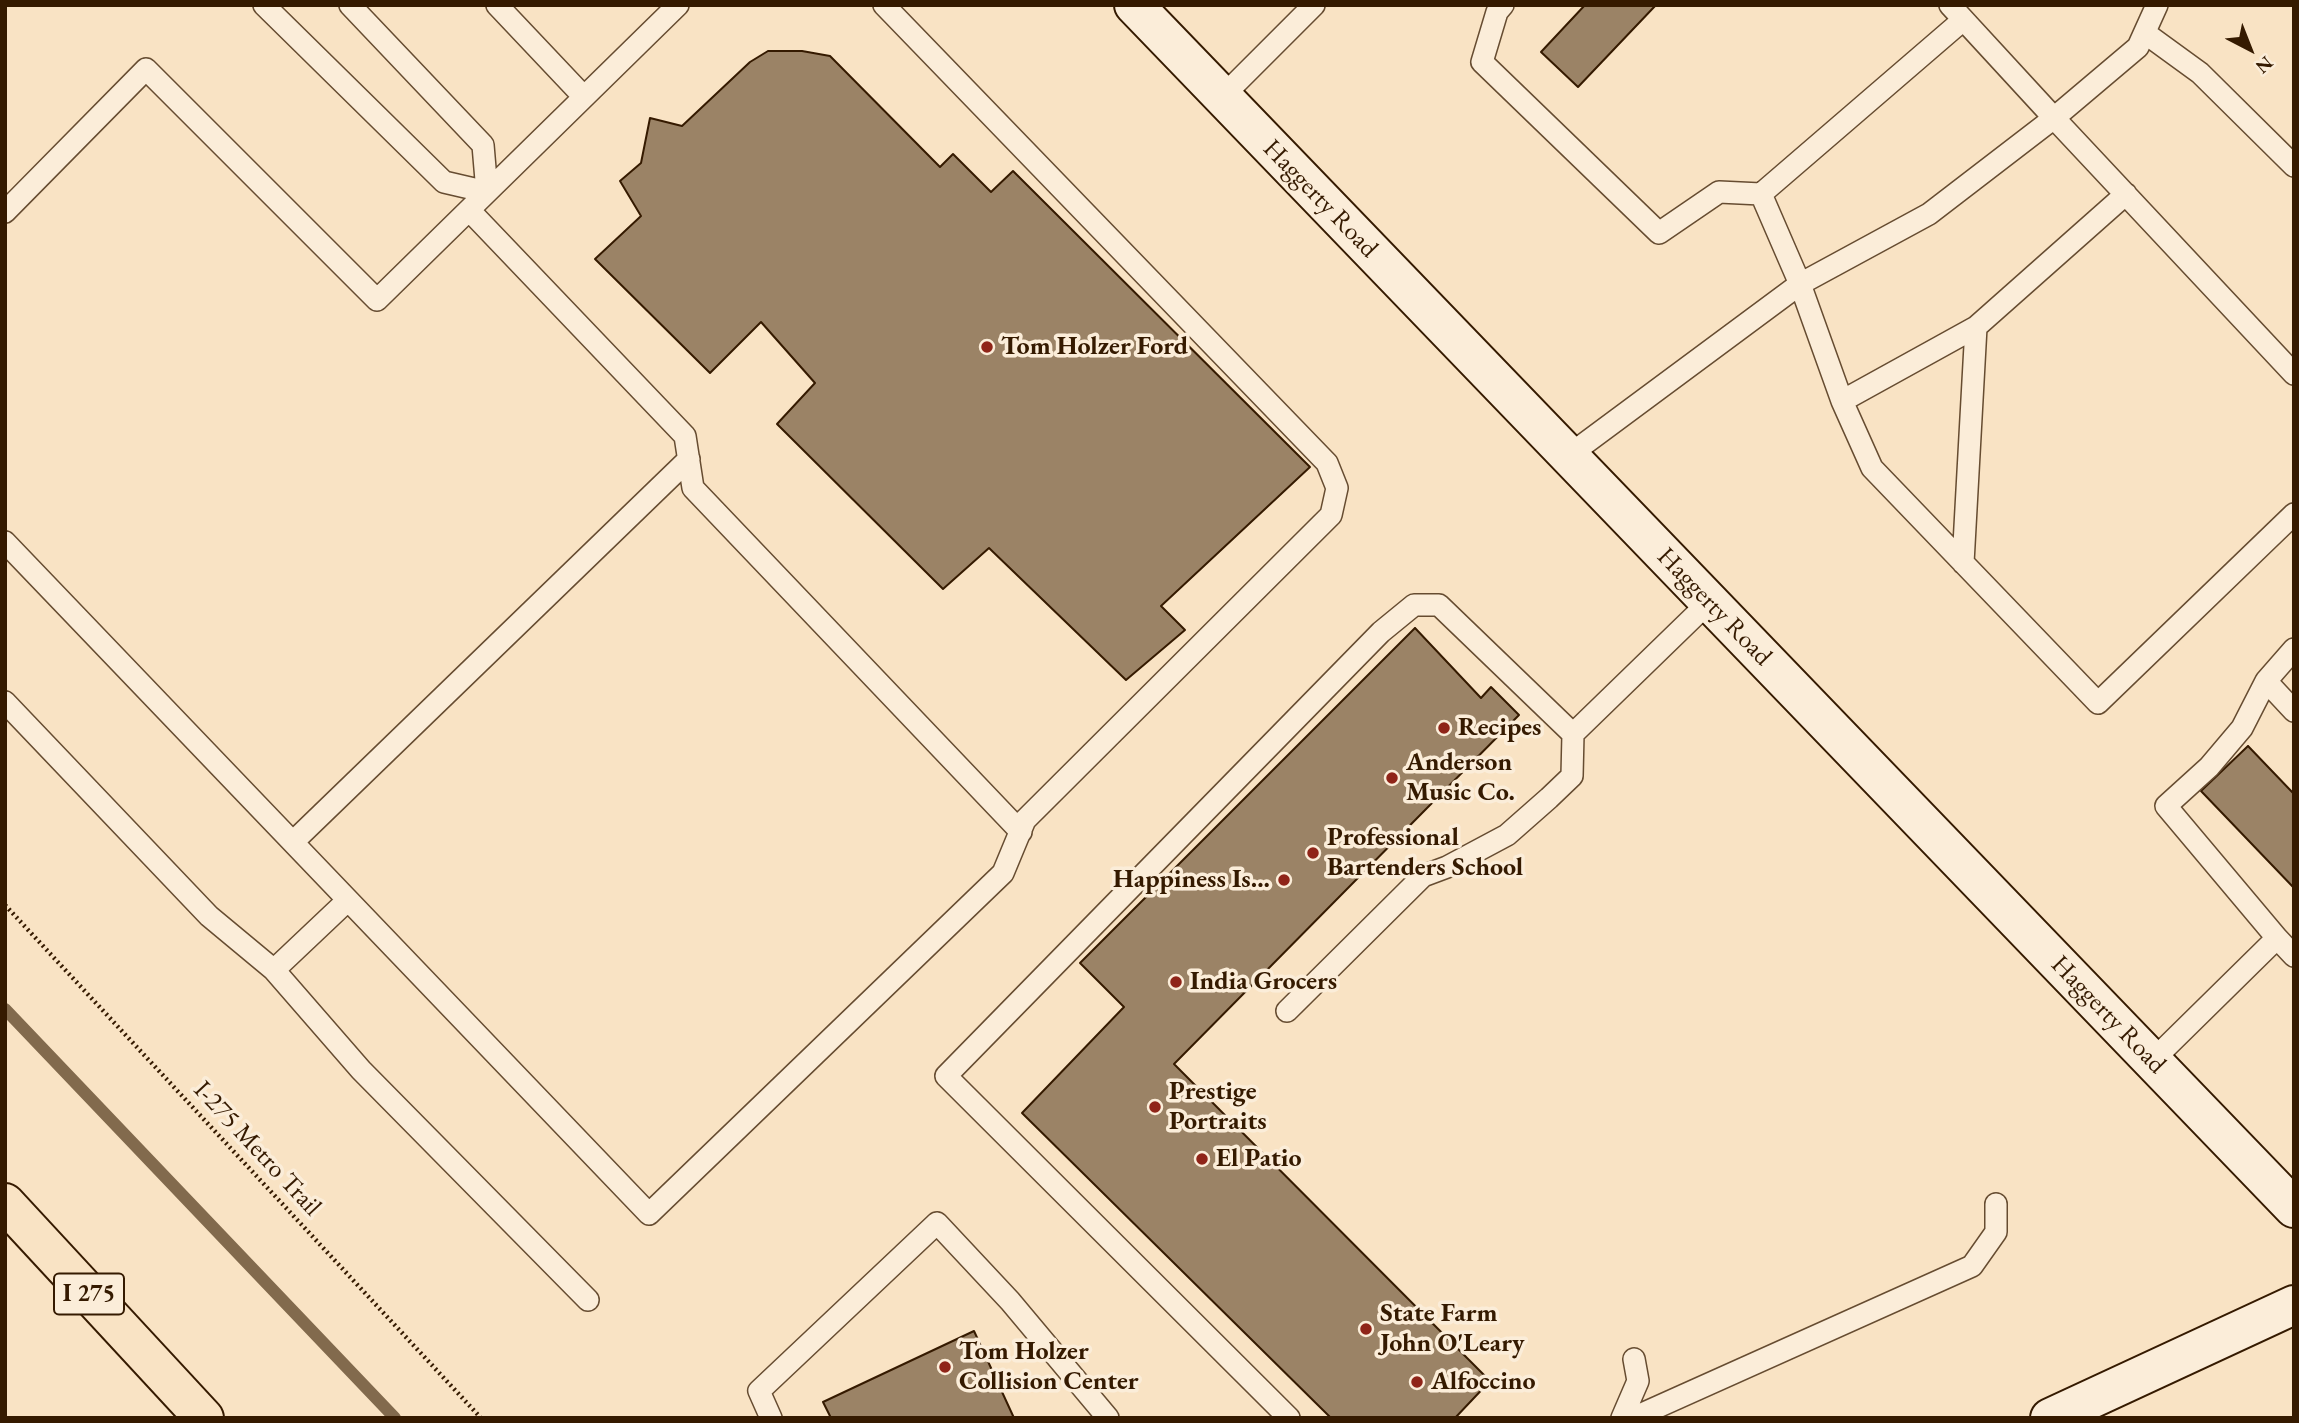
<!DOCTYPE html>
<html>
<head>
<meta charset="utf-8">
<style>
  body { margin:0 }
  #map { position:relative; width:2299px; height:1423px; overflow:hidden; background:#f9e3c4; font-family:"EB Garamond",serif }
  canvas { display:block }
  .frame { position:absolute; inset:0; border:7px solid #351a00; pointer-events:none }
  .north { position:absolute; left:2215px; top:14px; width:70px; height:70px; -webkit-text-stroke:5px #fbedd9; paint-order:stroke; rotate:138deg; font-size:19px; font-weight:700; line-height:28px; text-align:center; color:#351a00 }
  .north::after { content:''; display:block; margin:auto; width:24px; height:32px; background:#351a00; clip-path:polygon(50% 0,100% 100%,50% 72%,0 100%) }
</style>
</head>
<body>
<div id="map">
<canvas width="2299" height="1423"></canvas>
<div class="frame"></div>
<div class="north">N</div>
</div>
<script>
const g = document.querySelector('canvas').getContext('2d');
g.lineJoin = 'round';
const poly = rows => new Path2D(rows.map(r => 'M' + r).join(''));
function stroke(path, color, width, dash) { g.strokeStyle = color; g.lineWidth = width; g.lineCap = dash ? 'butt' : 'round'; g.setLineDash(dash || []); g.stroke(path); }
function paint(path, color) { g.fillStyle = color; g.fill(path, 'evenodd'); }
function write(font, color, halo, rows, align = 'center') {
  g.font = font + ' "EB Garamond",serif'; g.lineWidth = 7; g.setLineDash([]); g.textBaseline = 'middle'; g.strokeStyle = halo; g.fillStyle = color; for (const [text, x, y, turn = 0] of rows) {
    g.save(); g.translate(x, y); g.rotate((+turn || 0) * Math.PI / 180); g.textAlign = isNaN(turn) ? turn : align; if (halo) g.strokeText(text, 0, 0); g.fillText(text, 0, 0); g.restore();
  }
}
stroke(poly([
  [5,1009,395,1418]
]), '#826a4d', 12);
const building = poly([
  [1585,5,1656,5,1578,87,1541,52,1585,5],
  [768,51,802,51,830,56,940,167,953,154,991,192,1013,171,1310,467,1161,606,1185,630,1126,680,989,548,943,589,777,424,815,383,761,322,710,373,595,259,641,216,620,181,641,163,650,118,682,126,750,62,768,51],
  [1415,628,1481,698,1491,687,1519,715,1174,1064,1490,1381,1455,1418,1331,1418,1022,1113,1124,1007,1080,963,1415,628],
  [2248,746,2294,794,2294,888,2201,791,2248,746],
  [974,1331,1014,1418,831,1418,823,1402,974,1331]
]);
paint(building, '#9b8366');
stroke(building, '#351a00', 2);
const lane = poly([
  [264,5,444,182,487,192],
  [350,5,483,145,487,192],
  [497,5,584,97],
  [1503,5,1497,12,1482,62,1659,233,1719,192,1761,194,1800,284,1842,401,1872,468,2098,703,2294,514],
  [1950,5,2054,118,2138,47,2157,5],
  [2145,33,2200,73,2294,166],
  [1222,97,1314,5],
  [1761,194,1963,20],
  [469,210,685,436,693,488,1021,832],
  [5,212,146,69,377,300,678,5],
  [1842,401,1976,327,2126,194],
  [1568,456,1800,284,1929,214,2054,118,2294,374],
  [5,542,649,1214,1003,873,1025,820,1331,515,1337,488,1327,463,884,5],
  [1963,563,1976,327],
  [2294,649,2266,681,2294,711],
  [2266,681,2242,728,2209,767,2166,806,2277,938],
  [5,702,209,916,274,970,348,900],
  [293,842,689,459],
  [274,970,361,1070,588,1300],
  [1287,1011,1423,876,1447,867,1507,835,1549,798,1572,776,1573,734,1709,602],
  [2152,1061,2277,938,2294,956],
  [771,1418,759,1391,937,1223,1010,1301,1108,1418],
  [1289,1418,946,1076,1381,632,1414,605,1439,605,1573,734],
  [1622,1418,1638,1381,1634,1359],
  [1633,1418,1972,1266,1996,1232,1996,1204]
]);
const secondary = poly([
  [1134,5,2294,1208],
  [2050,1418,2294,1305]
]);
const highway = poly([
  [5,1203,204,1418]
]);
stroke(lane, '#664c31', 24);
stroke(secondary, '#351a00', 42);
stroke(highway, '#351a00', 42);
stroke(poly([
  [5,905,481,1418]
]), '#351a00', 4.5, [2, 3.5]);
stroke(lane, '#fbedd9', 21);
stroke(secondary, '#fbedd9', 38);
stroke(highway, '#f9e3c4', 38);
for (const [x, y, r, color] of [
  [987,347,7,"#8f2418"],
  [1444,728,7,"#8f2418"],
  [1392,778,7,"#8f2418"],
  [1313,853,7,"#8f2418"],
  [1284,880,7,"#8f2418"],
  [1176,982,7,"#8f2418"],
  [1155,1107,7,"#8f2418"],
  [1202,1159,7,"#8f2418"],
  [1366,1329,7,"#8f2418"],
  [945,1367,7,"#8f2418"],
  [1417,1382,7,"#8f2418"]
]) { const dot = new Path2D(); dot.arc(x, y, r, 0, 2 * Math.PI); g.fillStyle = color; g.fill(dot); stroke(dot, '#fbedd9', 2.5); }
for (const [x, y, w] of [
  [89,1294,70]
]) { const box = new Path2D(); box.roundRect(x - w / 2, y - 20.5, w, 41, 5); g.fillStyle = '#fbedd9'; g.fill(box); stroke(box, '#351a00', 2); }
write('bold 24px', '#351a00', null, [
  ["I 275",89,1294]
]);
write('26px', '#351a00', '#fbedd9', [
  ["Haggerty Road",1320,199,46],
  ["Haggerty Road",1714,607,46],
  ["Haggerty Road",2108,1015,46],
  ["I-275 Metro Trail",257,1149,47]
]);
write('bold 26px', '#351a00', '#fbedd9', [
  ["Tom Holzer Ford",1001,347],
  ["Recipes",1458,728],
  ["Anderson",1406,763],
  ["Music Co.",1406,793],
  ["Professional",1327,838],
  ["Bartenders School",1327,868],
  ["Happiness Is...",1270,880,"right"],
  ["India Grocers",1190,982],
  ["Prestige",1169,1092],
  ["Portraits",1169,1122],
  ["El Patio",1216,1159],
  ["State Farm",1380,1314],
  ["John O'Leary",1380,1344],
  ["Tom Holzer",959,1352],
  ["Collision Center",959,1382],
  ["Alfoccino",1431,1382]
], 'left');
</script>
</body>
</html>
